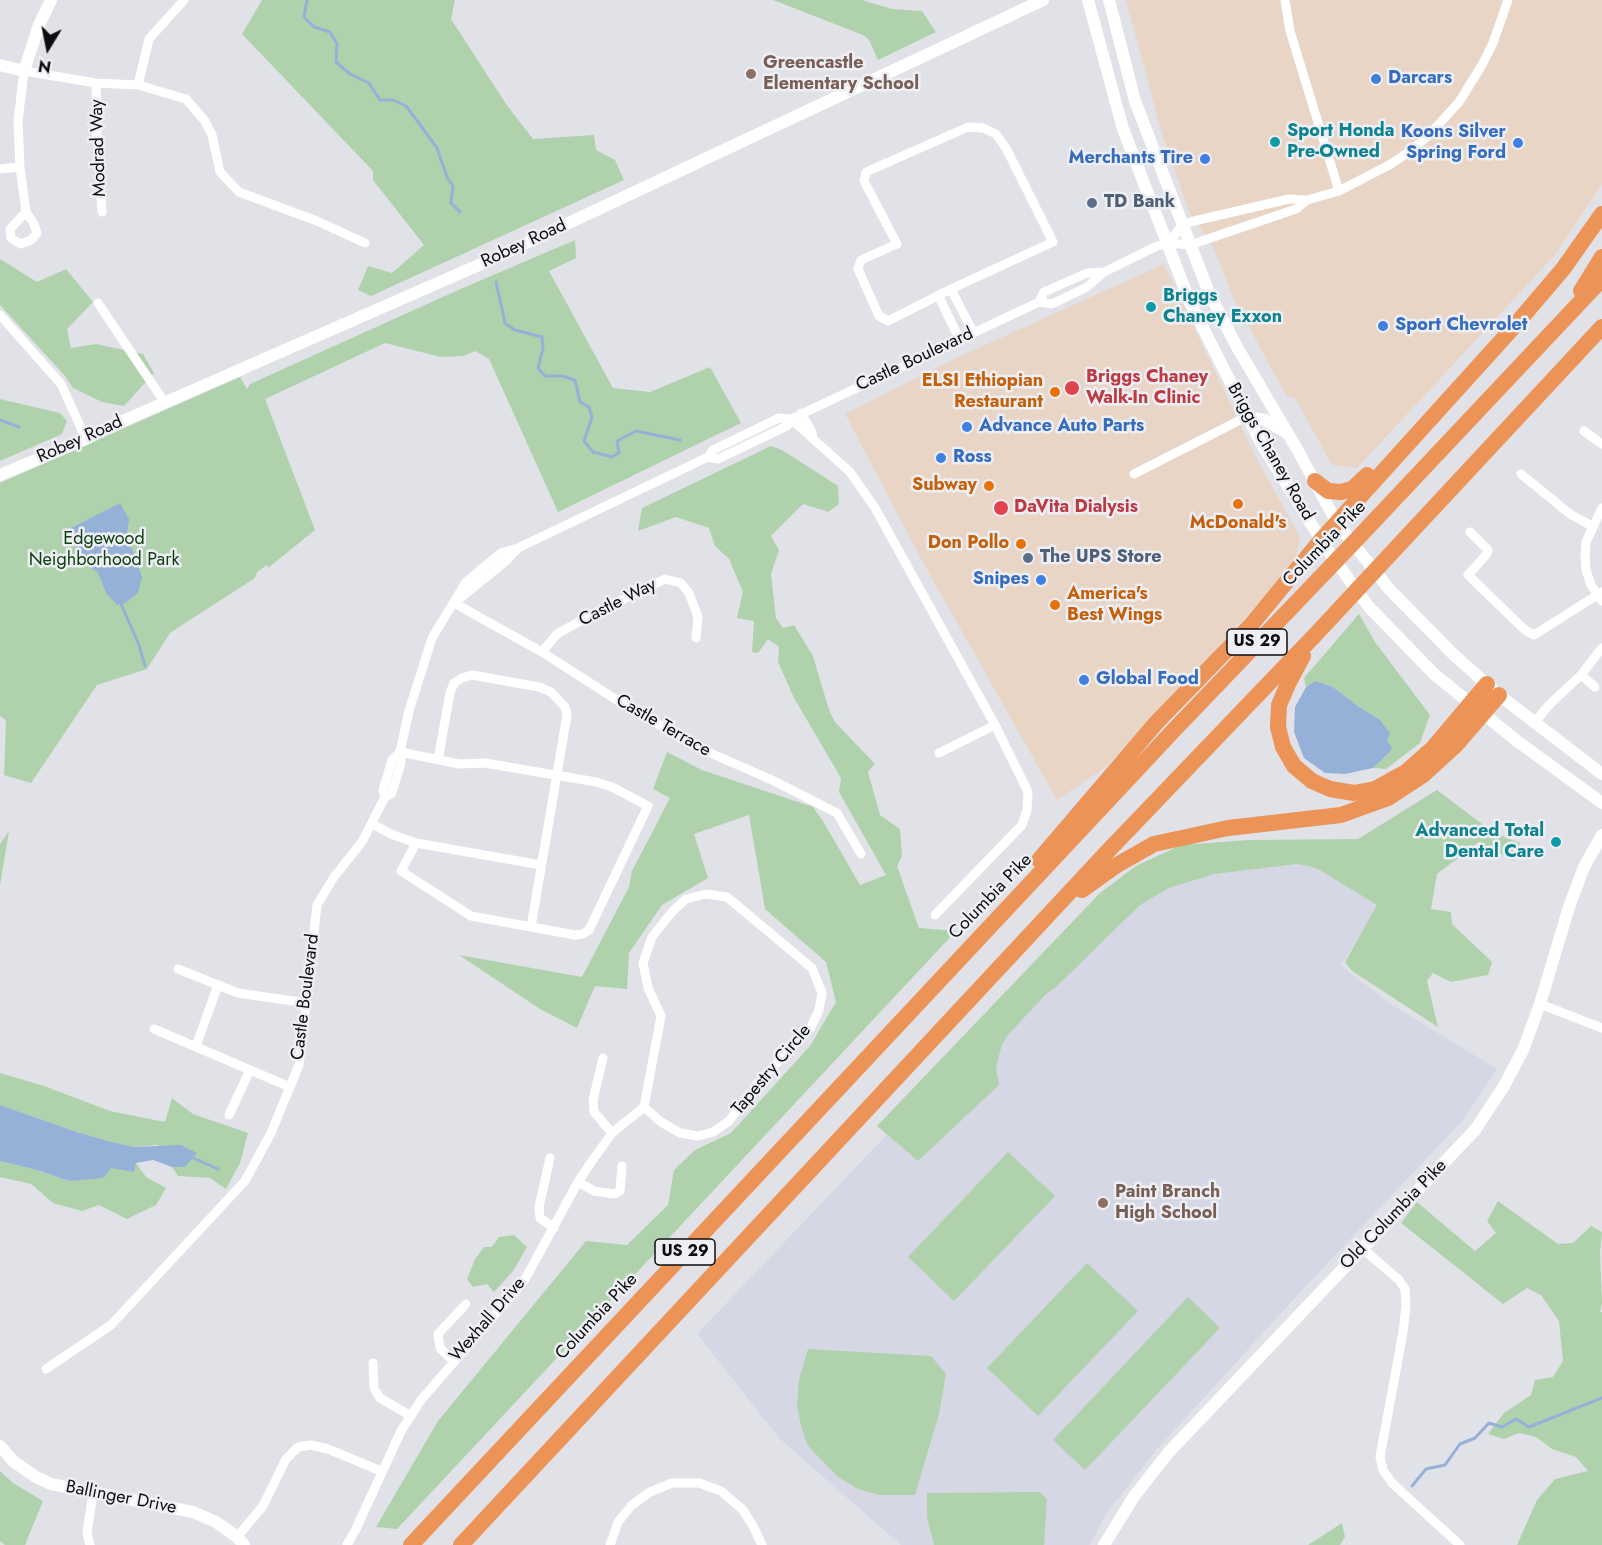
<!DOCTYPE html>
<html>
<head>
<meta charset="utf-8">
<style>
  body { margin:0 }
  #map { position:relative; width:1602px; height:1545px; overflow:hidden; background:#e1e2e8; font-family:Jost,sans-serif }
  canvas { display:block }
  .north { position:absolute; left:18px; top:18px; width:60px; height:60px; -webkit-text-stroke:4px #eeeff5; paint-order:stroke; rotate:190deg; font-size:16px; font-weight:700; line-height:24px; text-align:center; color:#0d0d0f }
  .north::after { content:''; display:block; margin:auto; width:21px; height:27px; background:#0d0d0f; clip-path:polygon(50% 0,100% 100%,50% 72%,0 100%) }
</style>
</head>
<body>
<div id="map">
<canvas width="1602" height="1545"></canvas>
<div class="north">N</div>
</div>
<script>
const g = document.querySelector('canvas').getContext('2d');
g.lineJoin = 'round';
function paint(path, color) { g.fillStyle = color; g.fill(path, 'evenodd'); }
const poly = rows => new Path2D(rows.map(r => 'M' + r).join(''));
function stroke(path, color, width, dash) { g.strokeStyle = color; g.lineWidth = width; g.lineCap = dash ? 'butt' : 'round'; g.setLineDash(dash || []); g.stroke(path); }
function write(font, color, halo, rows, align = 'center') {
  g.font = font + ' Jost,sans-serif'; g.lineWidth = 5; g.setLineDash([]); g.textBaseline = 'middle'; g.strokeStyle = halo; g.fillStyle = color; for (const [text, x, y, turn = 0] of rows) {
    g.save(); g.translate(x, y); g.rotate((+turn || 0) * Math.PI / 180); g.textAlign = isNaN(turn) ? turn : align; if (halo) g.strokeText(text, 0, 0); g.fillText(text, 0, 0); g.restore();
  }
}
paint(poly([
  [1126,0,1602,0,1602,184,1555,255,1357,468,1332,465,1295,398,1286,396,1232,295,1212,244,1190,214,1164,141],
  [1164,264,1256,458,1300,537,1294,565,1106,767,1057,800,925,566,845,414,952,360]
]), '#e8d5c5');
paint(poly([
  [1300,854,1378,906,1341,965,1389,1003,1497,1069,1463,1120,1306,1286,1157,1449,1106,1514,1090,1545,901,1545,780,1439,697,1334,994,1022,1126,890]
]), '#d6d7e4');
paint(poly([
  [262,0,455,0,451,19,506,104,533,139,594,135,596,150,615,160,624,180,371,296,358,290,368,266,392,273,424,245,373,180,373,171,242,34],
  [773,0,862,0,892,9,922,11,936,32,878,60,869,40,863,35],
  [575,240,576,258,549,271,613,388,650,392,710,367,741,423,558,512,489,359,475,351,464,356,441,357,385,343,265,399,315,530,268,568,267,565,257,572,255,578,170,633,147,669,97,685,31,783,4,775,6,720,0,716,0,483,240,377,247,389,250,384,456,291],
  [0,259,37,282,66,269,93,302,67,329,71,348,96,344,143,354,154,373,124,406,102,402,73,388,65,376,0,305],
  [0,399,60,413,67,421,62,434,0,461],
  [771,446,782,450,838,486,839,504,828,512,803,504,771,536,779,550,771,574,776,618,783,628,794,625,813,656,829,710,835,722,875,764,868,772,880,815,900,829,902,856,897,866,919,928,956,931,397,1529,376,1527,438,1421,586,1241,627,1245,668,1205,674,1170,695,1150,731,1133,810,1046,836,1002,826,962,765,909,749,815,694,834,708,878,662,905,629,953,627,989,595,986,577,1028,540,1009,459,955,582,977,629,887,632,871,670,798,653,789,667,752,702,770,813,807,823,821,860,885,886,875,839,792,841,778,794,698,778,662,779,647,768,639,758,653,752,652,754,621,737,618,743,592,729,559,715,546,709,528,676,517,638,531,642,508],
  [1359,614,1375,642,1430,715,1420,743,1386,769,1373,768,1389,753,1387,740,1379,719,1359,707,1333,687,1315,681,1306,687,1304,678],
  [1437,790,1494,833,1520,843,1514,861,1479,842,1437,874,1431,909,1451,912,1452,924,1492,962,1488,975,1451,982,1433,973,1427,981,1438,1027,1352,971,1345,962,1377,905,1318,869,1309,866,1297,864,1214,874,1169,888,1140,905,1056,987,1046,994,1008,1035,1002,1044,996,1067,999,1085,918,1161,877,1126,1100,893,1136,866,1181,845,1249,840,1358,839],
  [9,831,0,885,0,844],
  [0,1073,44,1086,110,1111,165,1122,172,1098,193,1114,248,1133,240,1163,226,1189,210,1178,178,1176,172,1167,185,1167,158,1145,134,1147,112,1142,77,1132,0,1105],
  [1008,1152,1055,1196,954,1301,908,1257],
  [0,1161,37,1170,69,1181,111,1168,136,1163,146,1177,166,1188,156,1205,127,1219,99,1205,82,1211,53,1203,31,1184,0,1177],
  [1498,1201,1558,1244,1573,1243,1591,1226,1602,1232,1600,1253,1602,1303,1600,1312,1602,1312,1602,1545,1517,1545,1537,1500,1555,1479,1588,1471,1576,1457,1552,1449,1536,1437,1519,1433,1504,1439,1488,1434,1504,1413,1531,1395,1535,1380,1553,1377,1563,1361,1559,1321,1541,1295,1527,1288,1503,1304,1401,1223,1417,1202,1475,1251,1496,1233,1487,1221],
  [514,1235,527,1247,513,1271,494,1292,487,1284,473,1287,467,1279,475,1259,484,1247,492,1247,499,1237],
  [1087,1263,1138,1311,1038,1416,987,1368],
  [1188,1297,1220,1328,1085,1470,1053,1440],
  [808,1349,931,1356,946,1374,939,1414,915,1495,879,1495,858,1489,838,1477,808,1446,801,1426,797,1405,799,1379],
  [0,1471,13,1483,43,1501,25,1545,5,1545,0,1541],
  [1040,1492,1047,1499,1044,1545,934,1545,927,1518,927,1493],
  [1342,1523,1345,1537,1340,1545,1308,1545]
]), '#afd2ad');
paint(poly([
  [120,503,129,519,127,535,142,577,138,593,125,603,117,605,106,593,98,573,84,563,67,530],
  [1315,681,1333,687,1359,707,1379,719,1390,733,1387,740,1392,748,1389,753,1373,768,1345,774,1325,773,1304,758,1294,732,1295,707,1306,687],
  [0,1105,77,1132,112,1142,134,1147,181,1145,197,1153,185,1167,172,1167,153,1160,136,1163,134,1172,111,1168,103,1178,69,1181,37,1170,0,1161]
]), '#96b1d8');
stroke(poly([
  [307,0,304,17,314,27,330,32,337,44,336,62,350,74,369,83,380,100,393,100,406,106,421,126,437,148,447,177,453,186,451,203,460,212],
  [496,282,505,323,515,330,542,337,543,348,538,368,545,376,562,376,575,380,580,402,589,407,592,417,584,441,593,452,612,457,619,453,617,441,636,431,680,440],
  [0,420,19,427],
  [121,604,139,645,145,666],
  [193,1158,218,1169],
  [1412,1486,1426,1469,1445,1465,1460,1444,1475,1438,1489,1423,1502,1427,1516,1419,1529,1427,1602,1398]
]), '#96b1d8', 3);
stroke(poly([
  [1285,0,1290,31,1339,191,1391,164,1410,151,1429,135,1459,102,1482,65,1493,43,1508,0],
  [96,83,97,136,102,212],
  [138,85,149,39,184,0],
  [968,127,983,128,996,134,1006,148,1053,242,951,289,888,321,879,316,858,269,861,260,897,244,864,181,866,172,968,127],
  [0,169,20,167],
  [26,212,34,224,37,233,31,240,21,244,11,238,10,229,26,212,20,167,18,121,24,71,96,83,138,85,186,99,205,121,212,135,220,172,239,192,317,221,365,243],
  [1168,243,1183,225,1194,221,1289,199,1307,200,1339,191],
  [951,289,973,332],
  [938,295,959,338],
  [1039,302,1044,292,1087,273,1104,272],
  [98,303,165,403],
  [0,315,61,384,86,439],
  [801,413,812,432,813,439],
  [791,419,850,472,875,508,995,725,1028,792,1027,810,1022,825,935,915],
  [1584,431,1602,444],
  [708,457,718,459,787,426,791,419],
  [1134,474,1246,417],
  [1521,474,1570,514,1592,526],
  [1602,508,1586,542,1585,557,1586,570,1591,585,1602,601],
  [1470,532,1488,550,1486,555,1468,575,1525,630,1534,635,1602,592],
  [458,600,506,561,518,548],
  [454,603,542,652,612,697,699,748,772,780,837,813,861,854],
  [542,652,557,634,593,614,665,579,681,583,689,593,698,617,696,638],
  [1581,675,1595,687],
  [1534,723,1550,704,1581,675,1602,648],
  [939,753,995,725],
  [438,760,450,693,454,683,462,678,472,675,539,687,551,692,565,707,567,715,531,927],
  [385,797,383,791,392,760,400,752],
  [372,824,391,834,416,843,401,871,471,916,575,935,583,934,589,930,648,806,612,787,596,782,485,763,459,764,400,752],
  [416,843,541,865],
  [706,894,727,897,812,968,822,993,819,1010,811,1027,758,1083,729,1121,713,1132,698,1136,680,1133,661,1122,644,1107,661,1016,648,988,643,963,652,937,672,912,686,899,706,894],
  [178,969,238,993,307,1003],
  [1540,1004,1602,1028],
  [154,1029,290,1087],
  [196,1046,218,985],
  [603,1058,593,1100,594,1112,612,1133],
  [229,1115,250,1070],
  [550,1158,539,1207,540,1218,554,1228],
  [578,1182,594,1191,614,1194,620,1191,622,1166],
  [1363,1249,1399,1280,1405,1289,1406,1306,1403,1332,1380,1457,1383,1470,1392,1483,1460,1545],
  [453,1361,440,1348,438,1334,466,1304],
  [373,1363,374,1388,380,1398,411,1416],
  [46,1369,111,1325,245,1181,271,1133,299,1065,317,905,334,877,362,842,385,797,392,793,401,763,400,752,409,711,432,638,466,582,501,553,518,548,708,457,713,450,779,418,791,419,1039,302,1052,304,1087,287,1104,272,1157,246,1168,243,1190,245,1296,209,1307,200],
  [237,1537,263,1506,286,1459,298,1447,311,1445,328,1449,381,1471],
  [90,1545,87,1533,93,1493],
  [347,1545,356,1529,401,1431,421,1400,524,1281,578,1182,592,1161,612,1133,644,1107],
  [610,1545,618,1522,632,1505,650,1492,672,1483,699,1483,721,1491,743,1510,753,1526,762,1545]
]), '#fff', 9);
stroke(poly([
  [1088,0,1123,129,1190,302,1260,441,1326,548,1369,607,1434,674,1517,741,1602,803],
  [1109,0,1135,101,1209,293,1237,347,1297,449,1337,523,1389,589,1454,655,1499,695,1602,774],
  [0,65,24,71,39,25,51,0],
  [1246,417,1265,420,1287,433],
  [0,475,86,439,107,428,488,261,1043,0],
  [0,1446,14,1462,36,1477,51,1484,193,1512,216,1522,237,1537,244,1545],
  [1104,1545,1135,1495,1169,1452,1475,1130,1504,1086,1523,1050,1540,1004,1569,907,1584,867,1602,835]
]), '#fff', 12);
stroke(poly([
  [1581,291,1602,257],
  [1315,481,1328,491,1341,492,1352,489,1367,475],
  [1303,656,1288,684,1279,705,1278,727,1283,747,1294,766,1312,781,1330,789,1354,793,1375,789,1406,772,1433,748,1487,684],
  [1039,860,1156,723,1251,625,1321,540,1511,330,1563,269,1602,214],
  [1082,890,1117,865,1154,844,1228,828,1341,815,1388,798,1423,775,1456,745,1499,695],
  [411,1545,1174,730,1357,539,1602,279],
  [461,1545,1108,851,1316,634,1602,327]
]), '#ec9357', 16);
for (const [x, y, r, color] of [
  [751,74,6,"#8d6e63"],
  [1376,79,6,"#3f7fe0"],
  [1275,142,6,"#0f9aa8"],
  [1518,143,6,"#3f7fe0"],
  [1205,159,6,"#3f7fe0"],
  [1092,203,6,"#5c6f8a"],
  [1151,307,6,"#0f9aa8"],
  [1383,326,6,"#3f7fe0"],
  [1072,388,8,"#e0444e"],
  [1055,392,6,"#e8710a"],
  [967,427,6,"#3f7fe0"],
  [941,458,6,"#3f7fe0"],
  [989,486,6,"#e8710a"],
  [1238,504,6,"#e8710a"],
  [1001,508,8,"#e0444e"],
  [1021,544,6,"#e8710a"],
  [1028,558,6,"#5c6f8a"],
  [1041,580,6,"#3f7fe0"],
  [1055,605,6,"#e8710a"],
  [1084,680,6,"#3f7fe0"],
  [1556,842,6,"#0f9aa8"],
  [1103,1203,6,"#8d6e63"]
]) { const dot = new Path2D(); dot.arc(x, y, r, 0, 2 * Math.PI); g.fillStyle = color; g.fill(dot); stroke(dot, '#eeeff5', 2); }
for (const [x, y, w] of [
  [1257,642,60],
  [685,1252,60]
]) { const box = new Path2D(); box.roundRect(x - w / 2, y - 13, w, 26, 4.5); g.fillStyle = '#eeeff5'; g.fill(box); stroke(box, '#0d0d0f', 1.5); }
write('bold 16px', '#0d0d0f', null, [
  ["US 29",1257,642],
  ["US 29",685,1252]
]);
write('bold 18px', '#785e54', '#eeeff5', [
  ["Greencastle",763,64],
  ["Elementary School",763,85],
  ["Paint Branch",1115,1193],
  ["High School",1115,1214]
], 'left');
write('bold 18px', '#366cbe', '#eeeff5', [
  ["Darcars",1388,79],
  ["Koons Silver",1506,133,"right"],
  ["Spring Ford",1506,154,"right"],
  ["Merchants Tire",1193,159,"right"],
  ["Sport Chevrolet",1395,326],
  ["Advance Auto Parts",979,427],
  ["Ross",953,458],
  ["Snipes",1029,580,"right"],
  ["Global Food",1096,680]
], 'left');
write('bold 18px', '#0d838f', '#eeeff5', [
  ["Sport Honda",1287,132],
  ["Pre-Owned",1287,153],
  ["Briggs",1163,297],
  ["Chaney Exxon",1163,318],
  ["Advanced Total",1544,832,"right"],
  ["Dental Care",1544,853,"right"]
], 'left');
write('18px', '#0d0d0f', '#eeeff5', [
  ["Modrad Way",99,148,-92],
  ["Robey Road",524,244,-25],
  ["Castle Boulevard",915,360,-25],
  ["Robey Road",80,440,-24],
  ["Briggs Chaney Road",1270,452,60],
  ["Columbia Pike",1325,544,-46],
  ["Castle Way",618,603,-27],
  ["Castle Terrace",663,726,30],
  ["Columbia Pike",991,897,-46],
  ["Castle Boulevard",306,997,-83],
  ["Tapestry Circle",772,1070,-50],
  ["Old Columbia Pike",1394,1215,-46],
  ["Columbia Pike",597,1317,-47],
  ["Wexhall Drive",488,1320,-49],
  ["Ballinger Drive",121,1498,11]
]);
write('bold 18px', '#4e5e75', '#eeeff5', [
  ["TD Bank",1104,203],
  ["The UPS Store",1040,558]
], 'left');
write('bold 18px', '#be3a42', '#eeeff5', [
  ["Briggs Chaney",1086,378],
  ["Walk-In Clinic",1086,399],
  ["DaVita Dialysis",1014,508]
], 'left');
write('bold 18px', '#c56008', '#eeeff5', [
  ["ELSI Ethiopian",1043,382],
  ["Restaurant",1043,403],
  ["Subway",977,486],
  ["McDonald's",1238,524,"center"],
  ["Don Pollo",1009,544],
  ["America's",1067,595,"left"],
  ["Best Wings",1067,616,"left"]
], 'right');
write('18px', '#0e400f', '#eeeff5', [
  ["Edgewood",104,540],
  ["Neighborhood Park",104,561]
]);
</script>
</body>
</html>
